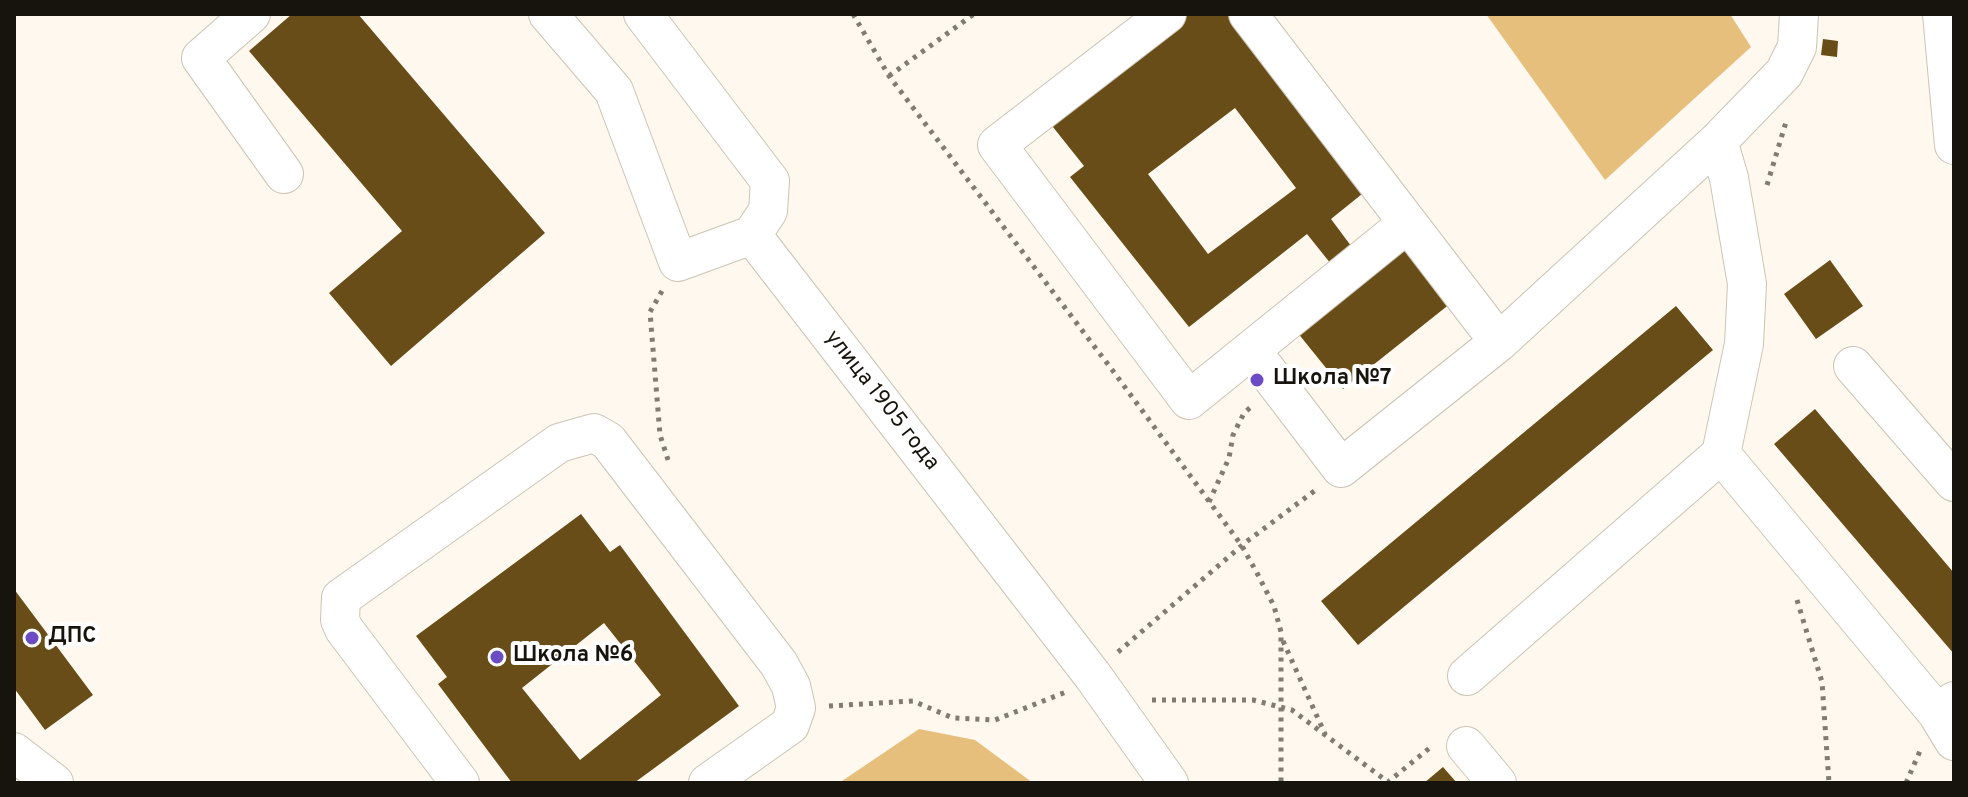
<!DOCTYPE html>
<html>
<head>
<meta charset="utf-8">
<style>
  body { margin:0 }
  #map { position:relative; width:1968px; height:797px; overflow:hidden; background:#fef8ee; font-family:Overpass,sans-serif }
  canvas { display:block }
  .frame { position:absolute; inset:0; border:16px solid #17140e; pointer-events:none }
</style>
</head>
<body>
<div id="map">
<canvas width="1968" height="797"></canvas>
<div class="frame"></div>
</div>
<script>
const g = document.querySelector('canvas').getContext('2d');
g.lineJoin = 'round';
function paint(path, color) { g.fillStyle = color; g.fill(path, 'evenodd'); }
const poly = rows => new Path2D(rows.map(r => 'M' + r).join(''));
function stroke(path, color, width, dash) { g.strokeStyle = color; g.lineWidth = width; g.lineCap = dash ? 'butt' : 'round'; g.setLineDash(dash || []); g.stroke(path); }
function write(font, color, halo, rows, align = 'center') {
  g.font = font + ' Overpass,sans-serif'; g.lineWidth = 8; g.setLineDash([]); g.textBaseline = 'middle'; g.strokeStyle = halo; g.fillStyle = color; for (const [text, x, y, turn = 0] of rows) {
    g.save(); g.translate(x, y); g.rotate((+turn || 0) * Math.PI / 180); g.textAlign = isNaN(turn) ? turn : align; if (halo) g.strokeText(text, 0, 0); g.fillText(text, 0, 0); g.restore();
  }
}
paint(poly([
  [1486,14,1730,14,1751,47,1605,180],
  [919,729,975,740,1033,783,839,783]
]), '#e6bf7d');
paint(poly([
  [292,14,358,14,545,233,391,366,329,293,402,231,249,51],
  [1185,14,1228,14,1367,190,1331,219,1363,262,1399,234,1451,303,1343,389,1297,332,1343,279,1307,234,1189,327,1070,177,1084,166,1049,122],
  [1235,108,1296,188,1208,254,1148,174],
  [1823,39,1838,41,1837,57,1821,55],
  [1830,260,1863,306,1816,339,1784,294],
  [1676,306,1713,350,1358,645,1321,601],
  [1815,409,1954,573,1954,654,1774,444],
  [581,514,610,552,620,545,739,706,634,783,512,783,438,684,447,677,416,636],
  [604,623,661,695,580,760,522,688],
  [14,589,93,695,45,730,14,688],
  [1443,767,1457,783,1424,783]
]), '#684d18');
const minor = poly([
  [251,14,201,58,284,174],
  [548,14,614,91,678,262,752,235],
  [643,14,770,181,768,211,752,235,1093,676,1169,783],
  [1167,14,997,145,1189,400,1408,223],
  [1248,14,1499,342],
  [1942,14,1954,145],
  [1251,350,1341,468,1499,342,1718,141],
  [1853,366,1954,482],
  [1721,454,1744,344,1747,284,1729,178,1718,141,1784,73,1797,47,1799,14],
  [1467,676,1721,454,1937,713,1954,701],
  [1937,713,1954,741],
  [1466,746,1497,783],
  [14,752,54,783],
  [460,783,344,629,340,620,341,598,559,443,594,433,608,441,779,664,791,686,796,708,790,725,708,783]
]);
stroke(minor, '#ccc3b4', 40);
stroke(poly([
  [853,14,889,76,1113,371,1242,546,1257,573,1274,606,1281,632,1281,783],
  [889,76,974,14],
  [1767,185,1786,122],
  [662,291,650,312,660,435,668,460],
  [1209,502,1229,458,1233,435,1244,413,1252,406],
  [1797,600,1822,682,1829,783],
  [1283,641,1325,734],
  [1118,652,1246,542,1317,489],
  [1152,700,1253,700,1292,710,1388,782,1432,746],
  [829,706,913,701,953,718,995,720,1066,692],
  [1906,783,1920,751]
]), '#807c74', 5, [4, 6]);
stroke(minor, '#fff', 38);
for (const [x, y, r, color] of [
  [1257,380,8,"#6b4cc5"],
  [32,638,8,"#6b4cc5"],
  [497,657,8,"#6b4cc5"]
]) { const dot = new Path2D(); dot.arc(x, y, r, 0, 2 * Math.PI); g.fillStyle = color; g.fill(dot); stroke(dot, '#fff', 3); }
write('bold 22px', '#17140e', '#fff', [
  ["Школа №7",1273,380],
  ["ДПС",48,638],
  ["Школа №6",513,657]
], 'left');
write('22px', '#17140e', '#fff', [
  ["улица 1905 года",881,401,52]
]);
</script>
</body>
</html>
